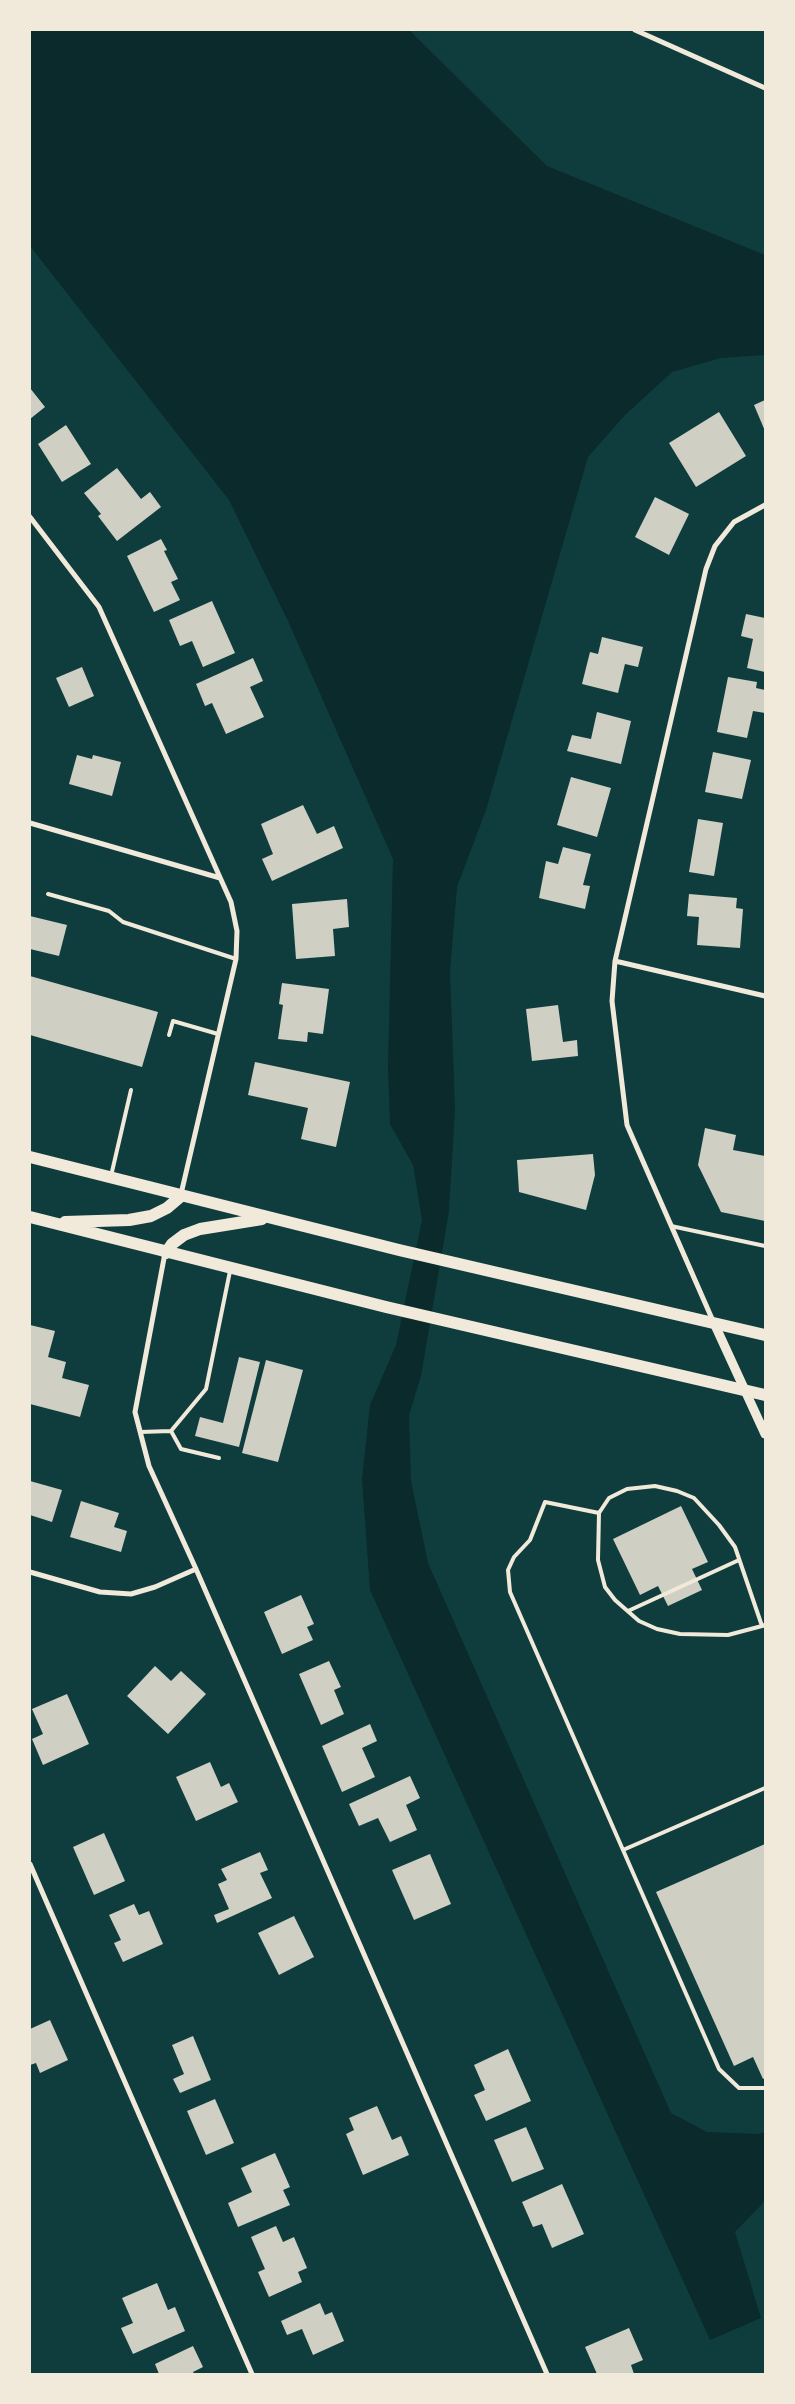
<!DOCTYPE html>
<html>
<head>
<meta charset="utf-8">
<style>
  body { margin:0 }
  #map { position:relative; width:795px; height:2404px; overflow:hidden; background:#0f3d3e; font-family:"PT Serif",serif }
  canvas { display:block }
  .frame { position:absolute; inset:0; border:31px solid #f1e9da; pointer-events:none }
</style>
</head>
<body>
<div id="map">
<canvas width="795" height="2404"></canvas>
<div class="frame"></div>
</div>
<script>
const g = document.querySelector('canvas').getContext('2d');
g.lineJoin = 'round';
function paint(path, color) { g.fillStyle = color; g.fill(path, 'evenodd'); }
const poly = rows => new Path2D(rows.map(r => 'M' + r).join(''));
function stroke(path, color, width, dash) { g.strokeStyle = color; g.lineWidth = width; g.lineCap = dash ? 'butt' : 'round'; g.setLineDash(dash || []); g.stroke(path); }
paint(poly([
  [30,30,409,30,547,166,765,255,765,355,721,358,672,372,625,415,588,457,486,810,457,887,450,971,455,1109,449,1211,421,1376,409,1415,411,1481,428,1563,671,2113,707,2132,759,2134,765,2132,765,2201,735,2232,761,2318,710,2340,370,1590,362,1479,370,1405,396,1345,422,1220,413,1165,390,1124,388,1067,393,859,288,621,229,500,30,246]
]), '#0a2a2b');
paint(poly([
  [30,388,45,407,30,419],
  [765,400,765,431,754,405],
  [719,412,746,456,696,487,669,443],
  [66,425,91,464,62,482,38,444],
  [117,468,141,499,150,492,161,507,117,541,98,516,101,514,84,493],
  [655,497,689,514,669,555,635,537],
  [161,539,167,550,164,551,178,579,171,582,180,600,154,612,127,556],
  [212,601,235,653,203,667,192,641,180,646,169,620],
  [746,614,765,618,765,672,747,668,753,639,741,636],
  [602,637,643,647,638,667,625,664,618,693,582,684,590,652,598,654],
  [253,658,263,681,250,687,264,717,226,734,212,703,205,706,196,684],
  [82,667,94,696,69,707,56,678],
  [728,677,757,682,756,688,765,690,765,713,753,711,747,738,717,732],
  [597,712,631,721,621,764,567,751,572,735,591,739],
  [713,752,751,760,742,799,705,792],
  [77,755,92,759,93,755,121,762,112,796,69,784],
  [571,777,611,788,597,837,557,825],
  [303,805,317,834,334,826,343,848,272,881,262,859,273,854,261,824],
  [698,819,723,823,714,876,689,872],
  [563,847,591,854,583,885,590,886,585,909,539,898,546,861,558,864],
  [689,894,737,898,736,908,743,909,740,948,697,945,699,917,687,916],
  [347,899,349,927,333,929,335,956,296,959,292,904],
  [30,916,67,925,59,956,30,949],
  [30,976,158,1012,142,1067,30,1035],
  [282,983,329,989,323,1034,308,1032,307,1042,278,1039,283,1005,279,1004],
  [558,1005,563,1042,577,1040,578,1056,532,1061,526,1009],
  [255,1062,350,1082,336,1147,301,1139,308,1108,248,1095],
  [705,1128,736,1135,733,1150,765,1156,765,1221,721,1212,698,1165],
  [593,1154,595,1175,586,1210,519,1192,517,1160],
  [30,1325,55,1331,48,1357,66,1362,62,1378,89,1385,80,1417,30,1404],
  [239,1357,260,1362,239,1447,195,1436,200,1417,223,1423],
  [266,1360,303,1370,278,1462,242,1453],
  [30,1481,62,1490,52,1522,30,1515],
  [81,1501,119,1513,114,1527,127,1531,121,1552,70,1537],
  [681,1506,708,1562,692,1569,702,1590,668,1606,658,1586,640,1595,613,1539],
  [301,1595,314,1624,307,1627,313,1640,282,1654,264,1612],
  [329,1661,341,1687,334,1690,344,1714,321,1725,299,1674],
  [155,1666,171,1681,181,1671,206,1694,168,1734,127,1696],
  [67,1694,89,1744,43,1765,32,1739,43,1734,32,1709],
  [370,1724,377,1741,362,1748,375,1777,342,1792,322,1746],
  [210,1762,221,1787,229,1783,238,1802,196,1821,176,1777],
  [410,1776,420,1798,406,1805,417,1830,390,1842,378,1818,359,1826,349,1804],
  [104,1833,125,1881,94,1895,73,1847],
  [765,1844,765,2078,763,2079,753,2057,734,2066,656,1892],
  [260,1852,268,1870,260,1873,272,1898,217,1923,214,1915,229,1909,218,1884,227,1880,221,1869],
  [430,1854,451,1904,414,1920,392,1870],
  [134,1904,139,1915,149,1911,163,1944,123,1962,114,1943,121,1940,109,1915],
  [294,1916,314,1957,279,1975,258,1933],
  [50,2020,68,2060,40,2073,36,2063,30,2065,30,2029],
  [193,2036,211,2080,180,2093,173,2079,184,2074,172,2045],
  [508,2049,531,2101,486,2121,474,2095,485,2090,474,2065],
  [215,2099,234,2143,206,2155,187,2111],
  [377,2106,392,2140,401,2136,409,2155,363,2175,346,2134,354,2130,349,2118],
  [526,2127,544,2169,512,2182,494,2140],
  [275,2153,290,2187,283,2190,290,2205,238,2227,228,2203,252,2192,241,2168],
  [562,2184,584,2234,552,2248,542,2224,533,2227,522,2202],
  [276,2226,283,2242,294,2237,307,2268,298,2272,302,2282,269,2297,258,2272,265,2269,251,2237],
  [157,2283,168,2310,175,2307,185,2331,133,2354,121,2328,133,2323,122,2298],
  [320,2303,325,2315,332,2312,344,2341,313,2355,302,2329,287,2335,281,2321],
  [629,2328,643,2360,631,2365,634,2374,597,2374,585,2347],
  [193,2346,203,2367,193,2372,194,2374,159,2374,155,2364]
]), '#cfcfc3');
stroke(poly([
  [48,894,109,911,123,922,236,959],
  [169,1035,173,1021,218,1034],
  [111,1176,131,1090],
  [671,1226,765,1246],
  [171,1431,181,1449,219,1458],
  [140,1432,171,1431,206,1389,230,1271],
  [599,1513,598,1560,605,1587,615,1600,639,1621,657,1629,680,1634,728,1635,762,1626],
  [628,1611,739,1560],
  [765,1788,623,1850,719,2069,739,2088,765,2088],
  [623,1850,510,1592,508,1570,514,1557,530,1540,545,1502,599,1513,609,1498,627,1489,655,1486,677,1491,694,1498,719,1525,735,1547,762,1626,765,1625]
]), '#f1e9da', 4);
stroke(poly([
  [635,30,765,88],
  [30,517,99,607,231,902,237,931,236,959,181,1194],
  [30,823,220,878],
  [615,961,765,996],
  [165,1253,135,1412,149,1466,196,1569,547,2374],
  [713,1321,627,1125,612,1001,615,961,706,569,715,546,734,522,765,505],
  [30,1572,100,1592,131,1594,155,1587,196,1569],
  [30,1864,252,2374]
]), '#f1e9da', 5);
stroke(poly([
  [714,1323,765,1434]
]), '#f1e9da', 9);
stroke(poly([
  [30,1157,399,1250,765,1335],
  [30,1217,386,1307,765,1395],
  [65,1222,129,1220,151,1216,167,1208,180,1197],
  [166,1253,172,1244,184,1235,200,1229,262,1219]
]), '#f1e9da', 12);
</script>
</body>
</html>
